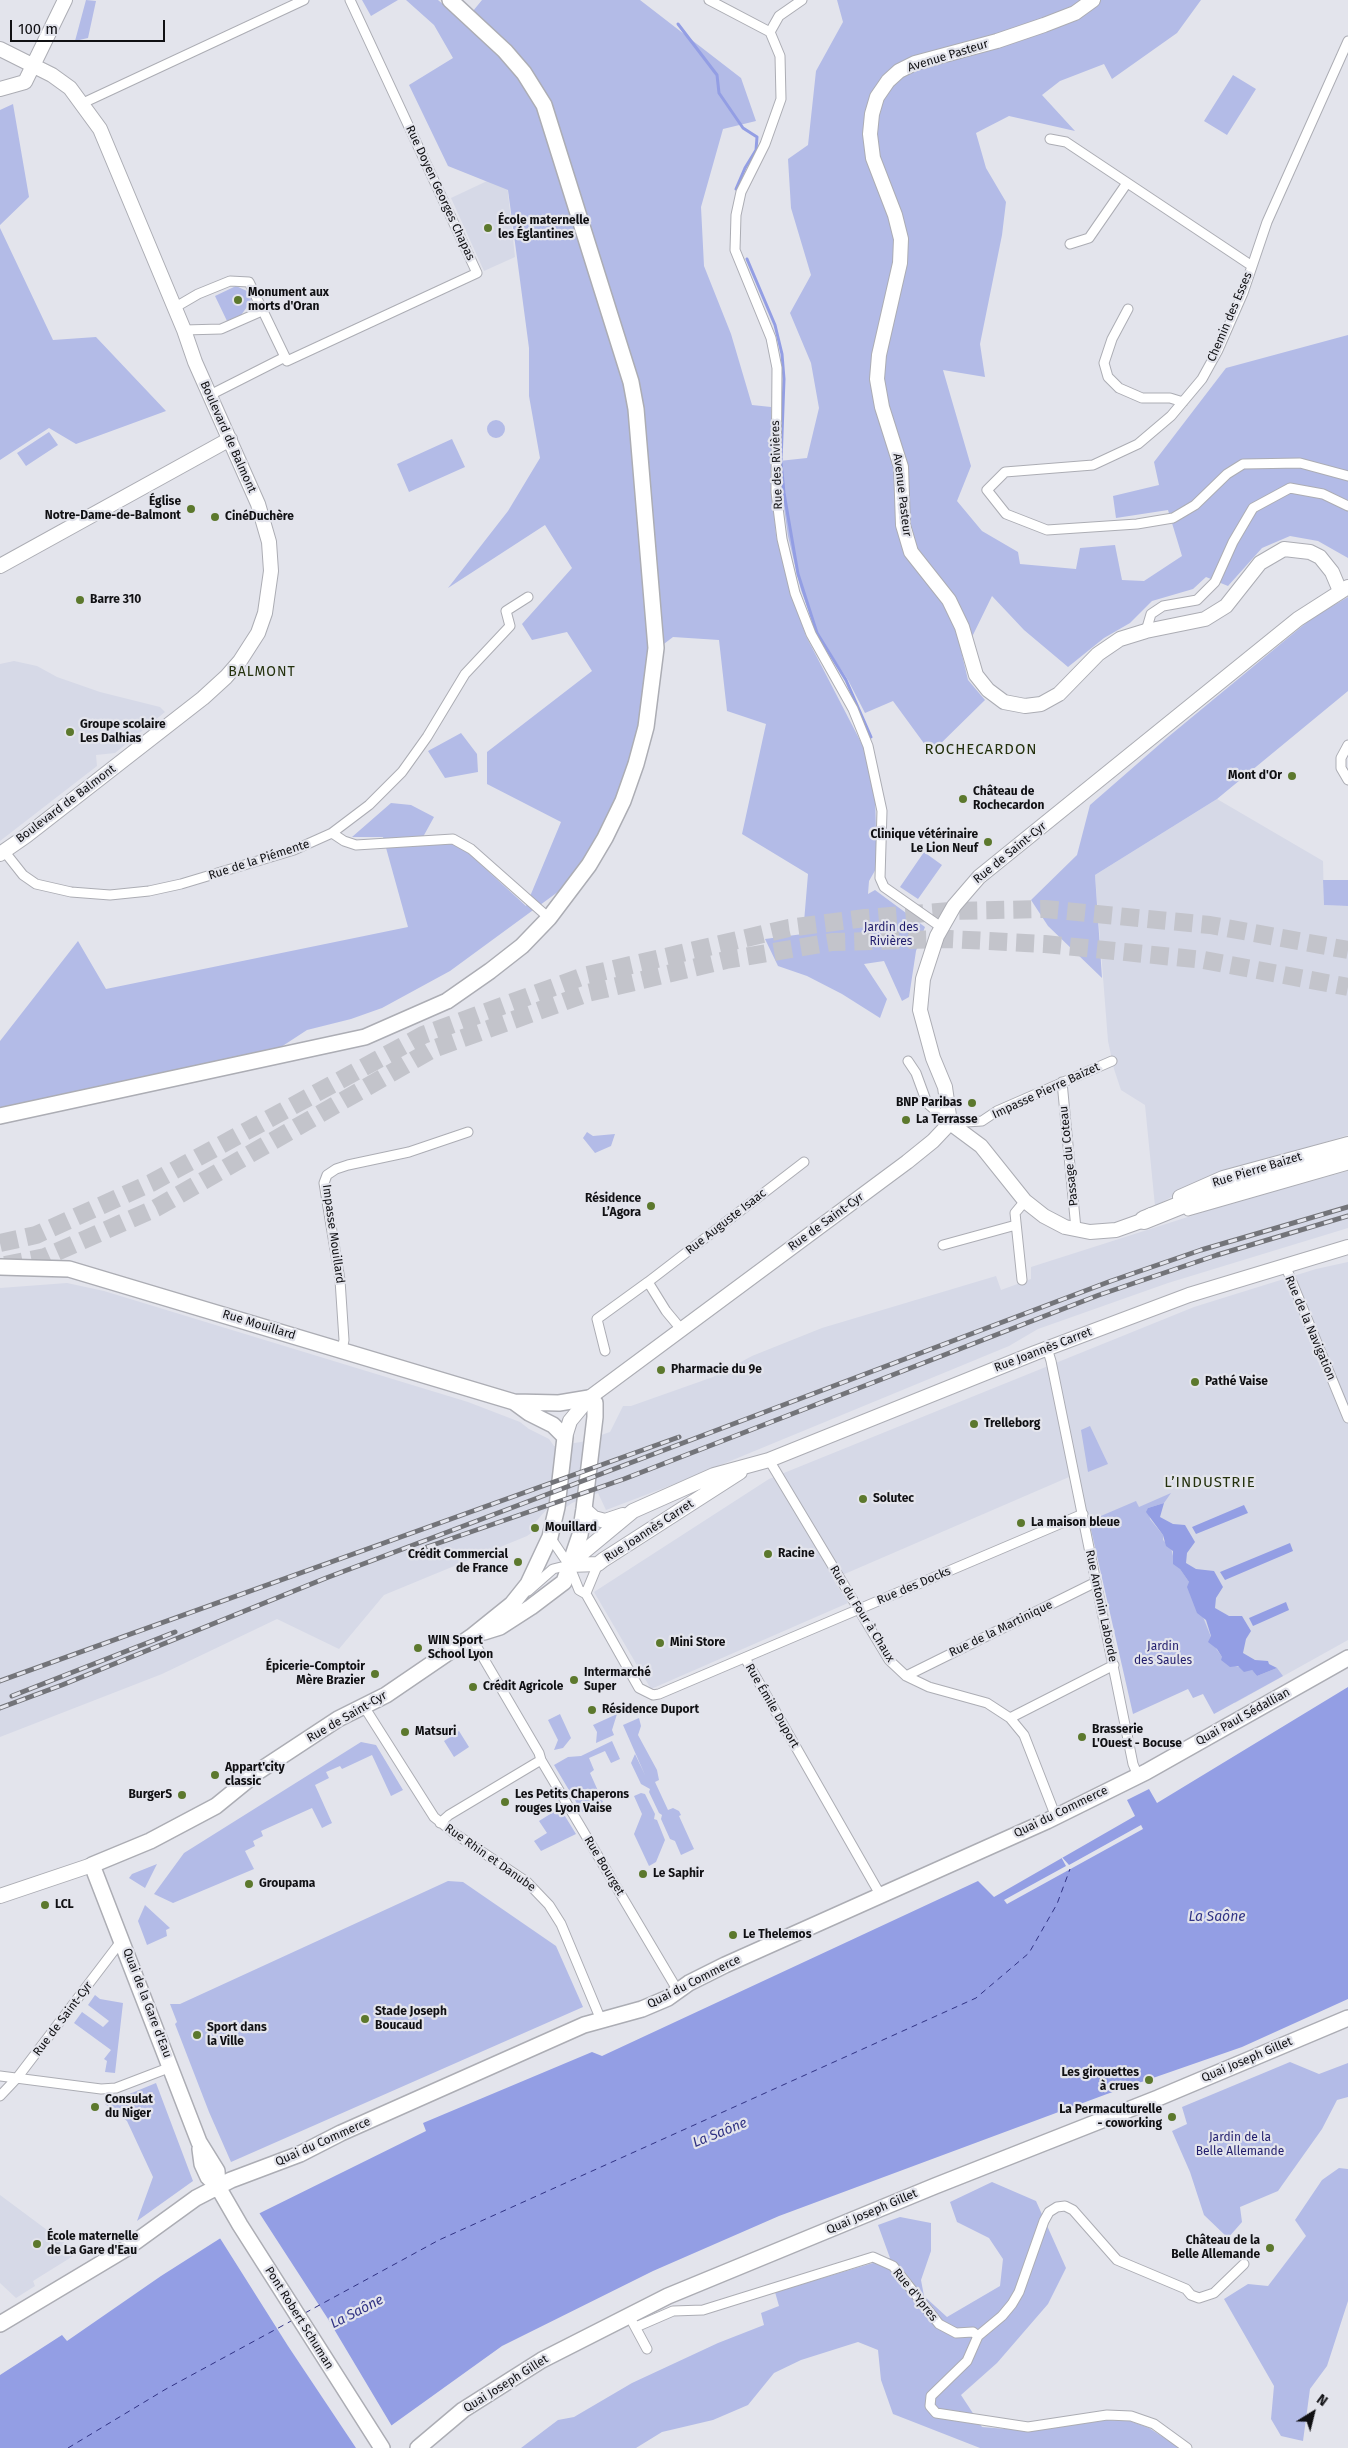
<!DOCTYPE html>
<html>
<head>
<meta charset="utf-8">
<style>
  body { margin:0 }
  #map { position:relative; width:1348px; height:2448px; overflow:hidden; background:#e3e4ec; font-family:"Fira Sans",sans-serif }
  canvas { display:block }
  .north { position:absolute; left:1288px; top:2388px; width:50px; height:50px; -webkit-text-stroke:4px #e3e4ec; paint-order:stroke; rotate:36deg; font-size:14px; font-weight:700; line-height:20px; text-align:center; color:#101013 }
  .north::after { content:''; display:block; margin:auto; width:18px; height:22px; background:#101013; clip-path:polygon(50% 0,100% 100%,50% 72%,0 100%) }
  .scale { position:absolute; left:10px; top:20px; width:155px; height:22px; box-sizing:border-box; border:2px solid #101013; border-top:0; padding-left:6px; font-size:15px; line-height:18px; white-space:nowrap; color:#101013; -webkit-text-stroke:4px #e3e4ec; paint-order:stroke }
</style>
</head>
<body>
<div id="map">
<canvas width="1348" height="2448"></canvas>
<div class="north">N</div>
<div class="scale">100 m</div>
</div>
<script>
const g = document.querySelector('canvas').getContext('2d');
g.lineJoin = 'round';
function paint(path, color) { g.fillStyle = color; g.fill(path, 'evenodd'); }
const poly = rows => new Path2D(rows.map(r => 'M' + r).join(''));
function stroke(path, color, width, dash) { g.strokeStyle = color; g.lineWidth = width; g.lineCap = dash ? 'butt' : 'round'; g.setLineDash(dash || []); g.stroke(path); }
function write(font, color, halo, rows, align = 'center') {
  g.font = font + ' "Fira Sans",sans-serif'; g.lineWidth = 4.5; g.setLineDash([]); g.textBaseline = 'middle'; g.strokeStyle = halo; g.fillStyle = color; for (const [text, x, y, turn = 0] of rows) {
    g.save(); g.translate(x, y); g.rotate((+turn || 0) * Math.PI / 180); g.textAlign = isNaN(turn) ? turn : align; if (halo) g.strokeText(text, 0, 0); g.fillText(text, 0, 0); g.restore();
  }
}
paint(poly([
  [502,174,507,184,515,257,484,271,451,198],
  [14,661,37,666,57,677,100,692,160,707,165,712,115,753,96,755,97,766,0,841,0,664],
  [1217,799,1323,861,1324,905,1348,906,1348,1135,1205,1179,1155,1206,1145,1105,1121,1090,1114,1069,1108,1041,1095,875],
  [1348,1171,1348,1228,1168,1283,1038,1329,1009,1346,677,1483,606,1510,598,1493,572,1503,565,1508,548,1508,531,1527,534,1531,527,1536,384,1595,339,1649,277,1619,162,1674,0,1737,0,1288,67,1283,104,1291,468,1402,520,1422,529,1429,549,1439,554,1446,581,1442,610,1432,623,1406,631,1406,713,1377,752,1356,822,1328,996,1276,1001,1290,1031,1279,1031,1267,1238,1201],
  [1348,1262,1348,1640,1235,1703,1136,1502,1089,1521,1076,1474,833,1579,848,1603,651,1689,594,1592,769,1479,1194,1307,1316,1269],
  [0,2195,78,2253,33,2281,35,2286,16,2298,0,2283]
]), '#d6d9e7');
paint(poly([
  [86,0,96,1,88,38,75,41],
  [362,0,398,0,371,16],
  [406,0,438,0,464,22,482,0,640,0,741,78,756,121,723,129,701,207,704,266,731,334,752,405,771,407,772,492,776,535,791,592,806,636,864,748,875,796,877,867,869,881,868,894,875,890,925,927,916,951,909,997,902,1001,884,961,864,964,887,999,880,1018,842,994,807,976,778,966,765,939,803,934,808,874,742,834,766,724,727,711,719,640,673,637,652,653,649,696,621,793,601,838,566,886,450,971,382,1008,351,1019,307,1030,281,1047,0,1109,0,1041,78,941,106,989,408,927,383,837,352,837,391,803,411,805,434,817,423,837,416,837,453,839,526,906,561,822,487,784,487,752,592,671,567,632,532,640,522,624,572,568,545,525,448,588,508,511,540,458,529,396,529,348,508,190,448,166,409,85,453,58,434,25],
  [837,0,1201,0,1177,33,1112,79,1104,64,1060,81,1042,95,1075,131,1009,116,976,133,986,168,1006,202,1002,235,980,344,985,377,943,370,971,466,957,501,982,531,1018,552,1020,564,1076,569,1080,548,1115,545,1122,580,1144,581,1182,556,1168,510,1116,518,1113,496,1159,485,1154,462,1226,368,1348,335,1348,558,1318,541,1290,536,1262,548,1228,586,1206,577,1193,589,1152,601,1130,623,1104,638,1068,667,1024,630,992,596,972,637,959,642,968,680,985,700,931,753,893,701,865,713,848,680,817,633,801,590,788,536,782,493,779,461,807,458,819,408,811,363,790,313,811,275,791,208,788,159,808,145,816,71,843,22],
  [1233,75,1256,89,1227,135,1204,121],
  [13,104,29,197,0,225,0,110],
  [0,228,53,340,96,337,166,411,76,444,49,428,0,460],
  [236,286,247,291,251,299,250,303,241,315,227,321,215,296],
  '487 429a9 9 0 1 1 18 0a9 9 0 1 1-18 0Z',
  [49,432,58,445,26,466,17,453],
  [452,439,465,467,409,492,397,464],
  [1348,597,1348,691,1217,799,1095,875,1102,978,1048,926,1031,900,1077,855,1090,805,1168,737,1312,618],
  [461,733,477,754,478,772,445,778,428,751],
  [924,852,942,865,918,899,900,887],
  [1323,880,1348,880,1348,906,1324,905],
  [587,1132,593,1136,615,1134,611,1146,595,1153,583,1138],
  [1090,1426,1108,1464,1088,1472,1081,1430],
  [1171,1493,1164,1503,1148,1508,1150,1519,1163,1535,1163,1540,1171,1548,1174,1560,1189,1582,1215,1647,1222,1657,1235,1666,1252,1670,1257,1676,1277,1668,1283,1676,1214,1714,1203,1694,1193,1698,1188,1689,1133,1714,1089,1521,1136,1501,1139,1507],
  [560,1714,571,1738,563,1748,554,1750,558,1740,548,1720],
  [617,1714,612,1730,614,1735,596,1743,597,1732,593,1725],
  [639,1718,641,1726,638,1735,657,1770,659,1780,655,1782,668,1810,673,1808,679,1811,681,1815,679,1816,694,1849,681,1855,675,1841,670,1839,661,1819,662,1815,659,1813,649,1792,650,1789,641,1784,631,1763,635,1754,645,1775,623,1725],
  [459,1731,469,1747,454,1757,444,1741],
  [612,1741,620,1759,611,1763,605,1751,589,1758,594,1770,590,1773,603,1802,582,1812,554,1765,568,1757,581,1756],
  [361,1742,376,1745,403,1790,391,1796,372,1755,342,1769,340,1766,326,1772,329,1778,315,1785,332,1823,322,1828,312,1808,261,1831,263,1836,253,1841,255,1846,245,1851,254,1869,173,1903,154,1894,184,1853],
  [641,1793,645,1794,655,1814,654,1819,657,1820,665,1840,656,1862,649,1866,634,1834,642,1814,634,1796],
  [560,1808,576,1834,541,1851,534,1841,547,1833,539,1821],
  [157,1864,145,1888,129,1878,132,1874],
  [448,1881,463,1882,556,1946,583,2007,231,2162,209,2112,175,2024,177,2022,170,2004,180,2004],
  [145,1905,170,1928,166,1930,167,1936,147,1945,138,1921],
  [95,1995,100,1999,123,2003,115,2073,105,2072,107,2061,104,2059,111,2050,74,2023,82,2012,103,2027,109,2021,88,2005],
  [1290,2062,1319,2074,1348,2063,1348,2097,1337,2100,1322,2129,1278,2191,1240,2207,1242,2222,1228,2238,1204,2215,1190,2172,1172,2131,1187,2124,1182,2107],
  [156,2083,193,2181,137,2221,153,2177,127,2121,105,2104],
  [1339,2168,1348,2169,1348,2301,1327,2366,1310,2389,1303,2441,1281,2436,1271,2419,1274,2386,1224,2299,1248,2284,1268,2286,1306,2236,1295,2220,1322,2180],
  [992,2182,1036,2201,1066,2268,1048,2304,997,2363,961,2395,982,2427,1031,2431,1107,2420,1130,2421,1149,2428,1180,2448,980,2448,893,2414,881,2380,878,2350,858,2342,801,2360,774,2373,748,2405,713,2420,662,2432,636,2448,521,2448,558,2420,574,2417,632,2383,718,2343,764,2325,761,2313,779,2306,775,2292,890,2258,878,2225,900,2217,931,2223,931,2251,921,2280,924,2296,947,2317,1000,2286,1003,2259,989,2238,957,2222,950,2202]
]), '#b3bbe7');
paint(poly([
  [1164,1503,1160,1517,1173,1524,1185,1525,1195,1542,1187,1553,1186,1563,1196,1569,1214,1571,1223,1587,1216,1598,1215,1608,1229,1616,1242,1616,1251,1631,1246,1639,1243,1653,1255,1660,1268,1661,1269,1664,1277,1668,1257,1676,1252,1670,1244,1672,1238,1666,1230,1667,1221,1660,1222,1657,1217,1649,1208,1642,1211,1636,1206,1620,1197,1613,1187,1587,1189,1582,1180,1569,1173,1564,1173,1551,1166,1546,1163,1535,1146,1512,1148,1508],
  [1244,1505,1248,1513,1196,1534,1192,1527],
  [1290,1543,1293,1551,1225,1580,1220,1572],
  [1286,1602,1289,1610,1253,1626,1249,1618],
  [1348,1687,1348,1999,1242,2047,1107,2094,779,2216,653,2271,502,2346,360,2448,0,2448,0,2375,62,2335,67,2341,161,2276,260,2213,426,2131,423,2123,592,2052,602,2056,978,1881,994,1897,1135,1816,1127,1800,1149,1789,1157,1803]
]), '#939ee4');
paint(poly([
  [1141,1825,1143,1829,1007,1904,1004,1900,1066,1866,1060,1855,1069,1865],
  [258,2211,328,2319,393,2428,364,2448,356,2448,288,2346,218,2235]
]), '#e3e4ec');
stroke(poly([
  [678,24,717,75,719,93,743,128,757,137,756,150,745,168,736,189],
  [747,259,775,325,782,354,784,379,781,462,784,493,798,574,817,633,846,680,871,737]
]), '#939ee4', 3);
stroke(poly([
  [305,2313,439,2240,976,1998,1029,1953,1057,1904,1070,1869],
  [68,2448,166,2389,293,2320]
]), '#313384', 1, [6, 5]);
stroke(poly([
  [0,1243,36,1235,151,1183,423,1035,584,976,789,928,865,918,950,911,1045,909,1210,925,1348,950],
  [5,1265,45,1257,156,1208,433,1049,588,993,726,960,832,942,950,939,1045,944,1204,960,1348,987]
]), '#c3c4cb', 18, [18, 9]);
const street = poly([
  [709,0,770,32],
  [770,32,780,56,781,99,765,144,741,192,736,215,735,250,771,338,777,368,776,492,782,539,795,593,811,634,853,709,868,746,882,811,880,878,884,887,941,927],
  [770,32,779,16,802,0],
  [1348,41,1267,222,1243,293,1218,350,1202,379,1171,416,1138,444,1093,465,1005,472,987,490,1006,514,1047,530,1137,524,1173,518,1195,505,1227,474,1243,464,1300,463,1348,476],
  [83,103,304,0],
  [1050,139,1066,142,1252,266],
  [1070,244,1089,238,1127,183],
  [174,308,198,294,230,281,249,282,287,361,477,273,350,0],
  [1128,309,1112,339,1104,363,1108,377,1119,388,1142,398,1170,398,1183,402],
  [184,330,221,329,262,311],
  [210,395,285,357],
  [1146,631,1151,614,1163,606,1197,600,1215,582,1233,542,1253,508,1290,488,1323,494,1348,506],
  [1348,745,1341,758,1341,768,1348,780],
  [332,833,344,841,356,845,453,839,471,849,549,918],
  [4,851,23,875,36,884,71,892,110,895,149,891,181,884,294,850,332,833,369,805,402,772,427,737,465,674,510,626,506,611,528,597],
  [908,1061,916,1073,927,1103,950,1123,982,1121,997,1111,1112,1061],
  [1062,1082,1076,1229],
  [1188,1211,1348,1165],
  [943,1245,1016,1225],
  [1285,1265,1348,1418],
  [1022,1280,1015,1213,1025,1201],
  [681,1329,666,1311,648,1282,804,1162],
  [1047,1348,1051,1361,1133,1764,1138,1776],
  [342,1350,344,1340,340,1280,324,1183,327,1175,336,1169,348,1165,409,1152,468,1132],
  [605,1351,597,1319,648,1282],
  [769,1460,889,1660,906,1676,929,1687,987,1703,1010,1718,1024,1735,1056,1817],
  [550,1537,569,1565,579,1590,586,1594,639,1688,653,1695,659,1694,1083,1514],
  [528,1591,553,1569,569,1565],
  [586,1593,598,1564],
  [471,1637,539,1753,541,1760,678,1991],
  [745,1658,881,1896],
  [906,1676,1096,1582],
  [363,1705,434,1817,454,1833,527,1882,549,1905,561,1924,601,2020],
  [1010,1718,1114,1665],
  [440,1823,449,1815,541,1760],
  [0,2076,101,2089,116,2088,171,2067],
  [0,2096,17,2078,122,1940],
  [633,2323,647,2349],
  [636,2327,673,2311,703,2310,873,2257,893,2266,939,2324,956,2333,973,2332,978,2336,967,2361,931,2396,930,2406,936,2413,1028,2427,1107,2415,1131,2416,1154,2424,1187,2448],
  [978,2336,1002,2316,1012,2304,1019,2292,1044,2221,1049,2212,1057,2207,1065,2206,1073,2210,1117,2260,1186,2289,1191,2295,1199,2298,1214,2293,1244,2264]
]);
const secondary = poly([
  [1093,0,1075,13,1044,25,997,41,915,63,899,71,888,81,877,97,872,114,870,134,873,158,895,215,901,239,900,263,879,355,877,379,882,407,901,467,903,525,911,552,949,600,962,627,976,675,988,690,1004,702,1025,706,1041,704,1059,694,1098,654,1120,639,1146,631,1205,619,1226,606,1260,563,1284,549,1310,552,1320,557,1332,572,1340,591],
  [0,49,52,75,70,88,100,129,184,330,195,362,258,504,269,542,271,571,265,613,258,633,240,661,226,677,203,698,26,836,0,854],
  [0,89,25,82,65,0],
  [0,566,230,439],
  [950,1123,945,1087,933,1058,920,1010,923,979,937,936,954,906,979,877,1298,619,1348,587],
  [950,1123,981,1146,1025,1201,1044,1216,1065,1227,1090,1232,1116,1230,1144,1220,1151,1215],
  [1180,1197,1223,1178,1348,1144],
  [565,1437,570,1421,589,1398,907,1162,933,1141,950,1123],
  [584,1509,594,1518,605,1521,623,1515],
  [569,1564,633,1511,714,1475,769,1460,1035,1353,1189,1295,1348,1247],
  [569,1565,598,1564,603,1560,740,1472],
  [0,1896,92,1865]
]);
const primary = poly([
  [0,1116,365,1037,447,1001,490,971,522,946,549,918,589,865,605,838,623,801,636,764,646,727,656,648,636,409,631,382,544,105,524,73,505,51,450,0],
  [0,1267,69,1269,514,1402,559,1403,589,1398,595,1403,595,1417,584,1509,580,1535,564,1582,531,1607,500,1627,484,1632],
  [200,2149,202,2164,208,2177,218,2187,240,2225,382,2448],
  [218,2187,217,2171,199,2142,92,1865,150,1841,216,1806,259,1771,338,1719,386,1695,471,1637,512,1604,528,1584,550,1537,557,1507,565,1437,553,1425,529,1413,514,1402],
  [0,2324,127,2248,196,2198,231,2180,300,2154,341,2133,584,2025,642,2009,668,1998,689,1983,725,1965,1047,1821,1146,1772,1348,1658],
  [418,2448,463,2410,542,2360,668,2296,935,2186,1158,2098,1348,2018]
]);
const highway = poly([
  [1144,1220,1201,1197,1345,1156]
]);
stroke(street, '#acadb4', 11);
stroke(secondary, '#acadb4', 16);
stroke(primary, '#acadb4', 18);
stroke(highway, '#acadb4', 20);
stroke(street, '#fff', 9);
stroke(secondary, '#fff', 14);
stroke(primary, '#fff', 15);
stroke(highway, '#fff', 18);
const rail = poly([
  [427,1547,624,1479,1099,1295,1217,1255,1348,1216],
  [0,1681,679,1437],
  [12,1696,175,1632],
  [0,1708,62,1685,326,1578,1111,1281,1201,1250,1348,1207]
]);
stroke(rail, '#737479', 5);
stroke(rail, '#e3e4ec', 3, [9]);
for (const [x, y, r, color] of [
  [488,228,5,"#5c782d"],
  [238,300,5,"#5c782d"],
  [191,509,5,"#5c782d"],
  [215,517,5,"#5c782d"],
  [80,600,5,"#5c782d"],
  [70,732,5,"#5c782d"],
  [1292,776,5,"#5c782d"],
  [963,799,5,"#5c782d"],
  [988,842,5,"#5c782d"],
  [972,1103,5,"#5c782d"],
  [906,1120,5,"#5c782d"],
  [651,1206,5,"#5c782d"],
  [661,1370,5,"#5c782d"],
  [1195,1382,5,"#5c782d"],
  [974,1424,5,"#5c782d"],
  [863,1499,5,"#5c782d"],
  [1021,1523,5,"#5c782d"],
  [535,1528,5,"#5c782d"],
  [768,1554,5,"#5c782d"],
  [518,1562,5,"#5c782d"],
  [660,1643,5,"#5c782d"],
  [418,1648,5,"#5c782d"],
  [375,1674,5,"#5c782d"],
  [574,1680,5,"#5c782d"],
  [473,1687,5,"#5c782d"],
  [592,1710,5,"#5c782d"],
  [405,1732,5,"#5c782d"],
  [1082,1737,5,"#5c782d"],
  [215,1775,5,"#5c782d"],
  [182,1795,5,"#5c782d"],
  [505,1802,5,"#5c782d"],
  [643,1874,5,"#5c782d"],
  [249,1884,5,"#5c782d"],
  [45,1905,5,"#5c782d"],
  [733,1935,5,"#5c782d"],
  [365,2019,5,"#5c782d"],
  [197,2035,5,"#5c782d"],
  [1149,2080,5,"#5c782d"],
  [95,2107,5,"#5c782d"],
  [1172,2117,5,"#5c782d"],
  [37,2244,5,"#5c782d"],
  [1270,2248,5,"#5c782d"]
]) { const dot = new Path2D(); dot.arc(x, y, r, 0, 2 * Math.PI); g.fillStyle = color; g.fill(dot); stroke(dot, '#e3e4ec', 2); }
write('12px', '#101013', '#e3e4ec', [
  ["Avenue Pasteur",948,56,-17],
  ["Rue Doyen Georges Chapas",440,193,65],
  ["Chemin des Esses",1230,317,-67],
  ["Boulevard de Balmont",228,437,66],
  ["Rue des Rivières",777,465,-92],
  ["Avenue Pasteur",902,495,83],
  ["Boulevard de Balmont",66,804,-37],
  ["Rue de Saint-Cyr",1010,853,-39],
  ["Rue de la Piémente",259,860,-18],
  ["Impasse Pierre Baizet",1046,1091,-25],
  ["Passage du Coteau",1069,1156,-96],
  ["Rue Pierre Baizet",1257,1170,-17],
  ["Rue Auguste Isaac",726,1222,-38],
  ["Rue de Saint-Cyr",826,1222,-36],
  ["Impasse Mouillard",333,1234,82],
  ["Rue Mouillard",259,1325,17],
  ["Rue de la Navigation",1310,1328,67],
  ["Rue Joannès Carret",1043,1350,-21],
  ["Rue Joannès Carret",649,1531,-33],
  ["Rue des Docks",914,1586,-23],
  ["Rue Antonin Laborde",1101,1606,78],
  ["Rue du Four à Chaux",862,1614,58],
  ["Rue de la Martinique",1001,1629,-26],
  ["Rue Émile Duport",772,1706,60],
  ["Rue de Saint-Cyr",347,1717,-30],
  ["Quai Paul Sédallian",1243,1717,-29],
  ["Quai du Commerce",1061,1812,-26],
  ["Rue Rhin et Danube",490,1858,35],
  ["Rue Bourget",604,1866,59],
  ["Quai du Commerce",694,1982,-27],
  ["Quai de la Gare d'Eau",147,2003,69],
  ["Rue de Saint-Cyr",63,2019,-53],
  ["Quai Joseph Gillet",1247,2060,-23],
  ["Quai du Commerce",323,2142,-24],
  ["Quai Joseph Gillet",872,2212,-23],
  ["Rue d'Ypres",915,2295,51],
  ["Pont Robert Schuman",299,2318,58],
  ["Quai Joseph Gillet",506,2384,-32]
]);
write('bold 12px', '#101013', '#e3e4ec', [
  ["École maternelle",498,221],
  ["les Églantines",498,235],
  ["Monument aux",248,293],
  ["morts d'Oran",248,307],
  ["Église",181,502,"right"],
  ["Notre-Dame-de-Balmont",181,516,"right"],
  ["CinéDuchère",225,517],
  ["Barre 310",90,600],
  ["Groupe scolaire",80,725],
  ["Les Dalhias",80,739],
  ["Mont d'Or",1282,776,"right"],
  ["Château de",973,792],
  ["Rochecardon",973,806],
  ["Clinique vétérinaire",978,835,"right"],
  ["Le Lion Neuf",978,849,"right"],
  ["BNP Paribas",962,1103,"right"],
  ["La Terrasse",916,1120],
  ["Résidence",641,1199,"right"],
  ["L’Agora",641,1213,"right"],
  ["Pharmacie du 9e",671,1370],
  ["Pathé Vaise",1205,1382],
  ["Trelleborg",984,1424],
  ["Solutec",873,1499],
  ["La maison bleue",1031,1523],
  ["Mouillard",545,1528],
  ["Racine",778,1554],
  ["Crédit Commercial",508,1555,"right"],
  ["de France",508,1569,"right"],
  ["WIN Sport",428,1641],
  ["School Lyon",428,1655],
  ["Mini Store",670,1643],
  ["Épicerie-Comptoir",365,1667,"right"],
  ["Mère Brazier",365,1681,"right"],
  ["Intermarché",584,1673],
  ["Super",584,1687],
  ["Crédit Agricole",483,1687],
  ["Résidence Duport",602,1710],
  ["Brasserie",1092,1730],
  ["L'Ouest - Bocuse",1092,1744],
  ["Matsuri",415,1732],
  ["Appart'city",225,1768],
  ["classic",225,1782],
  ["BurgerS",172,1795,"right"],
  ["Les Petits Chaperons",515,1795],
  ["rouges Lyon Vaise",515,1809],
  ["Le Saphir",653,1874],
  ["Groupama",259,1884],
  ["LCL",55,1905],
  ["Le Thelemos",743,1935],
  ["Stade Joseph",375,2012],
  ["Boucaud",375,2026],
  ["Sport dans",207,2028],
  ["la Ville",207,2042],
  ["Les girouettes",1139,2073,"right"],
  ["à crues",1139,2087,"right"],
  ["Consulat",105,2100],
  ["du Niger",105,2114],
  ["La Permaculturelle",1162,2110,"right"],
  ["- coworking",1162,2124,"right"],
  ["École maternelle",47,2237],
  ["de La Gare d'Eau",47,2251],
  ["Château de la",1260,2241,"right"],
  ["Belle Allemande",1260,2255,"right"]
], 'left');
write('12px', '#211d6c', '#e3e4ec', [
  ["Jardin des",891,928],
  ["Rivières",891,942],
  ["Jardin",1163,1647],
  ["des Saules",1163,1661],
  ["Jardin de la",1240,2138],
  ["Belle Allemande",1240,2152]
]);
g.letterSpacing = '1px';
write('14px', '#24310d', '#e3e4ec', [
  ["BALMONT",262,672]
]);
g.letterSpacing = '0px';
write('italic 14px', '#313384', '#e3e4ec', [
  ["La Saône",1217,1917],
  ["La Saône",720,2133,-22],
  ["La Saône",357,2312,-27]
]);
g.letterSpacing = '1px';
write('15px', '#24310d', '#e3e4ec', [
  ["ROCHECARDON",981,750],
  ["L’INDUSTRIE",1210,1483]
]);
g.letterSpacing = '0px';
</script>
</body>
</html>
